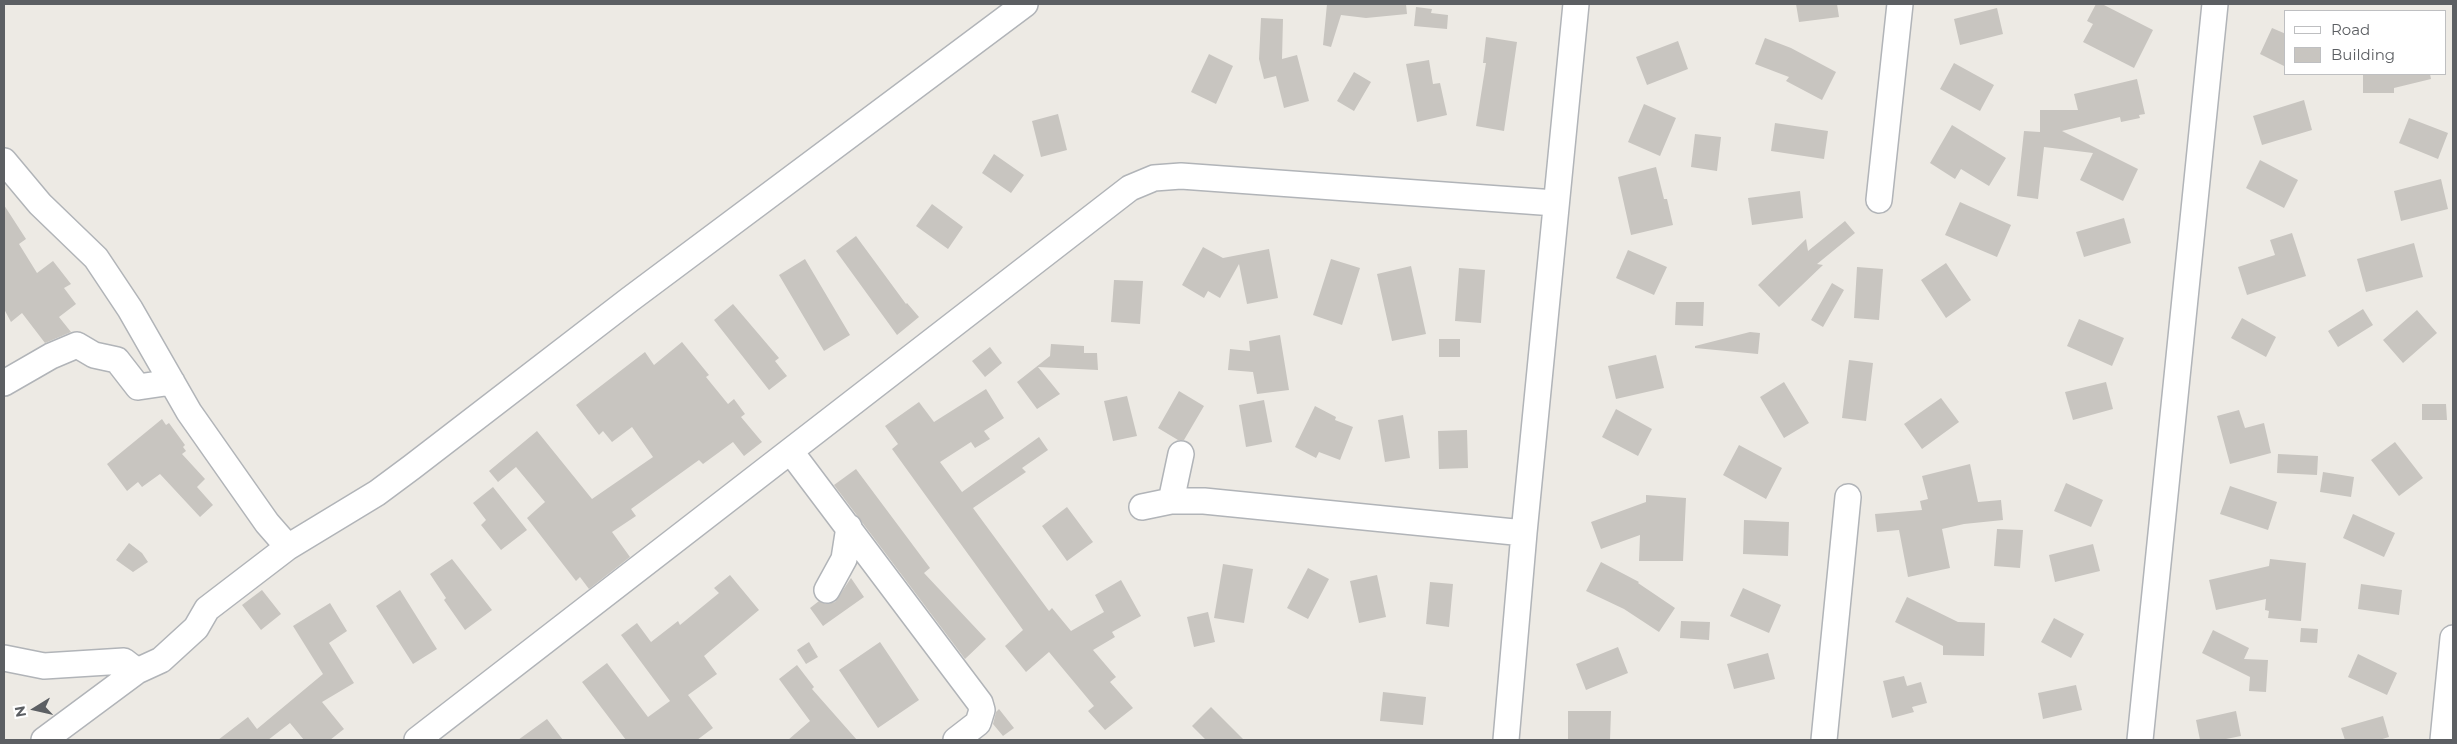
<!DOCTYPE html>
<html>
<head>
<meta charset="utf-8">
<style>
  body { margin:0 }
  #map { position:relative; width:2457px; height:744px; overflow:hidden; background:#edeae4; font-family:Montserrat,sans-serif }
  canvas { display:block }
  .frame { position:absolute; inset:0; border:5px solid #5c5f63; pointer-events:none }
  .legend { position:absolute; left:2284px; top:10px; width:162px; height:65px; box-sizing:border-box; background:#fff; border:1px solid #bebfc1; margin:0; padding:6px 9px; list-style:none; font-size:15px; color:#5c5f63 }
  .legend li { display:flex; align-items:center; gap:10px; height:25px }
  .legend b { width:25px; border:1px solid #bebfc1 }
  .north { position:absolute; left:10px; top:684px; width:50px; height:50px; -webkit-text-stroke:4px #fff; paint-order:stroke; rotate:260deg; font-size:14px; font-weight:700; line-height:20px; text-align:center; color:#5c5f63 }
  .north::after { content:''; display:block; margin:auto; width:18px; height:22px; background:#5c5f63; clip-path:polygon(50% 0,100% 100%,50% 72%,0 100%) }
</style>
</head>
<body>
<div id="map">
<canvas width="2457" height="744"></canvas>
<div class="frame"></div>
<ul class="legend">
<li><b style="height:6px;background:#fff"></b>Road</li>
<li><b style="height:14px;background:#c8c5c0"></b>Building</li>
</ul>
<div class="north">N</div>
</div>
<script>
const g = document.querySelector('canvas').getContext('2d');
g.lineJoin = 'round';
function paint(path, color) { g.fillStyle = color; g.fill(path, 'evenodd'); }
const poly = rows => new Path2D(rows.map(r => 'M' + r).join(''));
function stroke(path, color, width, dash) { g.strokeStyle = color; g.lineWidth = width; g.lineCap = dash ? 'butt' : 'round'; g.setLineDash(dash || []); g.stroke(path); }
paint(poly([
  [1327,4,1406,4,1407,14,1366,18,1341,15,1331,47,1323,45],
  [1796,4,1837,4,1839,17,1799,22],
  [2096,4,2102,4,2153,30,2134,68,2083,42,2093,24,2087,21],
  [1416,7,1432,9,1431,13,1448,15,1447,29,1414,26],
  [1997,8,2003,34,1960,45,1954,19],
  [1261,18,1283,19,1282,59,1297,55,1309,101,1284,108,1276,76,1264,79,1259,59],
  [2272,28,2286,34,2286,67,2260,54],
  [1486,37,1517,42,1504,131,1476,126,1486,63,1483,63],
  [1765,38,1791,48,1836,72,1822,100,1786,81,1789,77,1755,64],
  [1678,41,1688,69,1647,85,1636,57],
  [1209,54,1233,66,1216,104,1191,92],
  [1429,60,1433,84,1440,83,1447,115,1417,122,1406,64],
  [1954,63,1994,85,1980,111,1940,89],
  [1354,72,1371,82,1354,111,1337,101],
  [2363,74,2430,74,2431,79,2394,88,2394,93,2363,93],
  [2137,79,2145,114,2139,115,2140,118,2121,122,2120,117,2062,131,2138,169,2123,201,2080,180,2093,153,2044,147,2038,199,2017,196,2024,131,2040,132,2040,110,2078,110,2074,94],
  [2304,100,2312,130,2262,145,2253,116],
  [1644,104,1676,118,1660,156,1628,142],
  [1058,114,1067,150,1041,157,1032,121],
  [2409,118,2448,133,2438,159,2399,143],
  [1775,123,1828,131,1824,159,1771,151],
  [1952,125,2006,158,1989,186,1961,169,1955,179,1930,163],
  [1695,134,1721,137,1717,171,1691,167],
  [994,154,1024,175,1011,193,982,173],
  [2260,160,2298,180,2284,208,2246,188],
  [1656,167,1664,199,1667,199,1673,225,1631,235,1618,177],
  [2441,179,2448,209,2401,221,2394,191],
  [1800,191,1803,218,1752,225,1748,198],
  [1960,202,2011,225,1997,257,1945,235],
  [932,204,963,227,948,249,916,226],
  [4,205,26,239,19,244,37,273,53,261,71,284,64,288,76,304,59,317,71,332,45,343,22,313,11,322,4,309],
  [2124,218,2131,243,2084,257,2076,232],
  [1845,221,1855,233,1817,264,1823,265,1779,307,1758,285,1806,239,1808,251],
  [2292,233,2306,276,2247,295,2238,267,2275,255,2270,240],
  [856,236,906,304,907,303,919,317,897,335,836,251],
  [2414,243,2423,277,2366,292,2357,259],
  [1203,247,1223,258,1269,249,1278,298,1247,304,1239,264,1220,298,1208,291,1204,298,1182,285],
  [1628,250,1667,267,1654,295,1616,278],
  [805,259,850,335,824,351,779,275],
  [1331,259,1360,268,1342,325,1313,315],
  [1946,263,1971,300,1946,318,1921,280],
  [1411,266,1426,334,1392,341,1377,274],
  [1857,267,1883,269,1879,320,1854,318],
  [1459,268,1485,270,1481,323,1455,321],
  [1114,280,1143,281,1140,324,1111,322],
  [1832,283,1844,290,1823,327,1811,320],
  [1676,302,1704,302,1703,326,1675,325],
  [733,304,779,358,775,361,787,376,769,390,714,320],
  [2363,309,2373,325,2338,347,2328,331],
  [2417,310,2437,333,2403,363,2383,340],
  [2242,318,2276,337,2266,357,2231,338],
  [2079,319,2124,338,2112,366,2067,346],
  [1750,332,1760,333,1758,354,1695,348,1695,346],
  [1280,335,1289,390,1257,394,1253,372,1228,370,1230,349,1250,351,1249,341],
  [1439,339,1460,339,1460,357,1439,357],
  [682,342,709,375,706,377,728,404,734,399,745,414,741,417,762,442,744,456,733,442,703,464,699,460,631,509,636,516,612,532,630,557,589,589,580,577,576,581,527,518,545,502,516,467,498,482,489,471,537,431,592,499,653,457,632,427,612,442,603,431,599,435,576,405,645,352,654,365],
  [1051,344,1084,346,1084,353,1097,353,1098,370,1038,367,1060,394,1037,409,1017,382,1050,356],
  [990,347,1002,363,985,377,972,361],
  [1656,355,1664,388,1616,399,1608,366],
  [1849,360,1873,363,1866,421,1842,418],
  [1784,382,1809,423,1784,438,1760,397],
  [2106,382,2113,409,2073,420,2065,392],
  [986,389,1004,418,984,431,990,439,975,448,971,442,940,462,962,492,1039,437,1048,450,1022,468,1026,472,973,508,1049,611,1052,608,1071,631,1104,612,1095,595,1121,580,1141,616,1112,632,1115,637,1093,650,1116,677,1110,682,1133,708,1105,730,1088,711,1094,706,1049,652,1026,672,1005,646,1023,630,892,449,898,444,885,426,919,402,934,422],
  [1179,391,1204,406,1184,440,1178,440,1158,428],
  [1127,396,1137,436,1113,441,1104,401],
  [1941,398,1959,422,1922,449,1904,424],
  [1264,400,1272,442,1246,447,1239,405],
  [2422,404,2446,404,2447,420,2422,420],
  [1315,406,1336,417,1335,420,1353,427,1340,460,1319,452,1316,458,1295,447],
  [1616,409,1652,429,1638,456,1602,437],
  [2239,410,2245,428,2264,423,2271,453,2230,464,2217,416],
  [1403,415,1410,458,1385,462,1378,420],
  [162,419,166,425,169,423,185,445,183,447,186,451,182,454,205,479,197,487,213,505,200,517,160,474,142,487,138,482,127,491,107,464],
  [1467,430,1468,468,1439,469,1438,431],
  [2395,442,2423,478,2399,496,2371,460],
  [1739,445,1782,468,1766,499,1723,475],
  [2278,454,2318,456,2317,475,2277,473],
  [1970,464,1978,502,2001,500,2003,520,1964,524,1942,529,1950,568,1908,577,1899,530,1877,532,1875,514,1922,510,1920,501,1928,499,1922,476],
  [856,469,930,568,924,573,986,639,965,659,834,485],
  [2323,472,2354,477,2351,497,2320,492],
  [2066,483,2103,500,2091,527,2054,511],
  [2230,486,2277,502,2268,530,2220,514],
  [493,487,527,530,501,550,481,525,486,520,473,503],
  [1646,495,1686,498,1683,561,1639,561,1640,535,1601,549,1591,522,1646,502],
  [1067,507,1093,542,1067,561,1042,526],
  [2353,514,2395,533,2384,557,2343,538],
  [1744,520,1789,522,1788,556,1743,554],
  [1997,529,2023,530,2020,568,1994,566],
  [129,543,142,553,148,562,133,572,116,560],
  [2093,544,2100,571,2055,582,2049,555],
  [452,559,492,610,465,630,444,600,446,598,430,574],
  [2270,559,2306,563,2301,621,2268,618,2269,611,2265,610,2266,599,2216,610,2209,580,2269,566],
  [1601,562,1639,582,1638,583,1675,608,1659,632,1624,609,1586,591],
  [1223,564,1253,569,1244,623,1214,618],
  [1308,568,1329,579,1308,619,1287,608],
  [730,575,759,610,704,656,717,674,688,695,713,728,697,740,626,740,582,682,607,663,648,717,670,701,621,635,637,623,651,642,678,621,680,625,719,593,714,588],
  [1377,575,1386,617,1359,623,1350,581],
  [851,578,864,597,823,626,810,608,819,601,827,604,835,602],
  [1430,582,1453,584,1449,627,1426,624],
  [2361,584,2402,590,2399,615,2358,609],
  [1743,588,1781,605,1769,633,1730,616],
  [262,590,281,614,261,630,242,605],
  [400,590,437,649,413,664,376,606],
  [1907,597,1958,622,1985,623,1984,656,1943,655,1943,646,1895,622],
  [330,603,347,631,329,643,354,683,322,702,344,729,330,740,304,740,290,723,268,740,218,740,248,717,257,729,323,674,293,626],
  [1208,612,1215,642,1194,647,1187,617],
  [2054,618,2084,634,2071,658,2041,642],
  [1681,621,1710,622,1709,640,1680,638],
  [2301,628,2318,629,2317,643,2300,642],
  [2213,630,2249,648,2244,659,2268,660,2266,692,2249,691,2250,677,2202,653],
  [809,642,818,657,806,664,797,650],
  [880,642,919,700,878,728,839,670],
  [1618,647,1628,673,1586,690,1576,664],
  [1768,653,1775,679,1734,689,1727,664],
  [2358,654,2397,673,2387,695,2348,677],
  [797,665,814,687,812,689,857,740,788,740,810,721,779,679],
  [1904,676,1907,686,1921,682,1927,703,1912,707,1914,712,1892,718,1883,681],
  [2076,685,2082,710,2043,719,2038,693],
  [1383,692,1426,697,1423,725,1380,721],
  [1211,707,1244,740,1206,740,1192,726],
  [999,709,1014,728,1003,736,993,724,996,712],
  [1568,711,1611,711,1610,740,1568,740],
  [2236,711,2241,736,2221,740,2200,740,2196,720],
  [2383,716,2389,737,2379,740,2345,740,2341,728],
  [547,719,563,740,518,740]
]), '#c8c5c0');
const minor = poly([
  [4,161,40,204,96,258,130,309,189,412,267,523,288,547],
  [1879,200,1900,4],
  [4,383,51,356,77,345,94,355,117,360,138,387,172,382],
  [791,452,980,703,982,710,978,723,956,740],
  [1171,501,1181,454],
  [1142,507,1171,501,1204,501,1524,533],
  [827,590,844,559,849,527],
  [4,658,44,666,124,661,137,671],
  [44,740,137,671,161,660,196,628,207,609,288,547,377,493,412,467,629,300,1025,4],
  [417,740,1130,188,1154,178,1181,176,1555,203],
  [1506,740,1524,533,1576,4],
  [1824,740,1848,497],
  [2140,740,2215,4],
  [2443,740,2453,638]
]);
stroke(minor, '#b1b4b8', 28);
stroke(minor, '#fff', 25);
</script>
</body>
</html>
